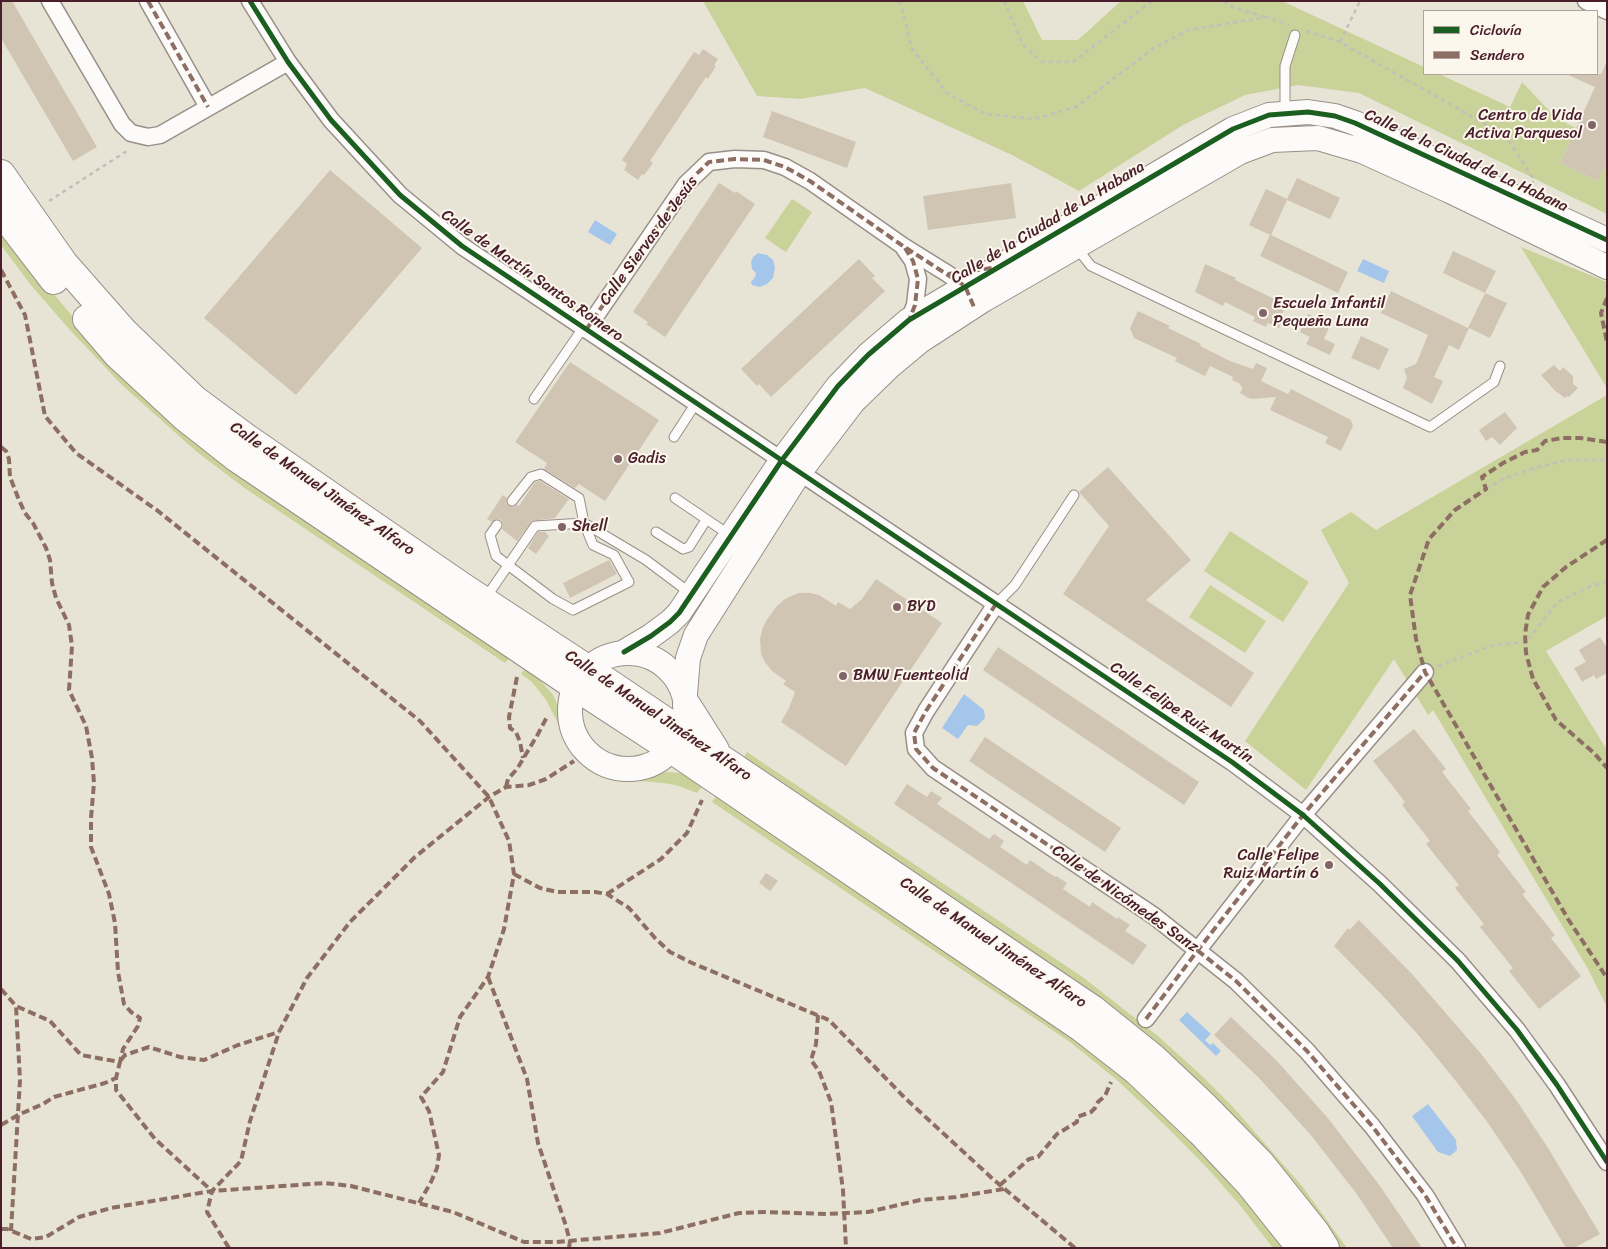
<!DOCTYPE html>
<html>
<head>
<meta charset="utf-8">
<style>
  body { margin:0 }
  #map { position:relative; width:1608px; height:1249px; overflow:hidden; background:#e8e4d5; font-family:Sriracha,sans-serif }
  canvas { display:block }
  .frame { position:absolute; inset:0; border:2px solid #4a1f2b; pointer-events:none }
  .legend { position:absolute; left:1423px; top:10px; width:175px; height:65px; box-sizing:border-box; background:#fbf7ec; border:1px solid #b4a19f; margin:0; padding:6px 9px; list-style:none; font-size:15px; color:#4a1f2b }
  .legend li { display:flex; align-items:center; gap:10px; height:25px }
  .legend b { width:25px; border:1px solid #b4a19f }
</style>
</head>
<body>
<div id="map">
<canvas width="1608" height="1249"></canvas>
<div class="frame"></div>
<ul class="legend">
<li><b style="height:6px;background:#1b5e20"></b>Ciclovía</li>
<li><b style="height:6px;background:#8d6e63"></b>Sendero</li>
</ul>
</div>
<script>
const g = document.querySelector('canvas').getContext('2d');
g.lineJoin = 'round';
function paint(path, color) { g.fillStyle = color; g.fill(path, 'evenodd'); }
const poly = rows => new Path2D(rows.map(r => 'M' + r).join(''));
function stroke(path, color, width, dash) { g.strokeStyle = color; g.lineWidth = width; g.lineCap = dash ? 'butt' : 'round'; g.setLineDash(dash || []); g.stroke(path); }
function write(font, color, halo, rows, align = 'center') {
  g.font = font + ' Sriracha,sans-serif'; g.lineWidth = 4; g.setLineDash([]); g.textBaseline = 'middle'; g.strokeStyle = halo; g.fillStyle = color; for (const [text, x, y, turn = 0] of rows) {
    g.save(); g.translate(x, y); g.rotate((+turn || 0) * Math.PI / 180); g.textAlign = isNaN(turn) ? turn : align; if (halo) g.strokeText(text, 0, 0); g.fillText(text, 0, 0); g.restore();
  }
}
paint(poly([
  [703,1,1023,1,1042,40,1078,40,1121,1,1282,1,1424,67,1424,74,1439,74,1510,107,1522,82,1556,118,1576,128,1560,163,1598,181,1607,162,1607,214,1359,93,1298,85,1245,95,1183,125,1079,191,1012,155,865,88,801,99,757,96],
  [792,199,812,212,786,252,765,238],
  [1,226,39,276,77,322,512,654,505,663,246,489,197,452,122,385,69,329,30,284,1,245],
  [1521,247,1607,282,1607,388],
  [1607,395,1607,616,1546,651,1607,750,1607,1007,1588,969,1433,710,1428,715,1394,659,1306,790,1245,741,1349,583,1321,530,1351,512,1376,530],
  [1230,531,1309,582,1283,622,1204,571],
  [1210,585,1266,621,1245,653,1189,617],
  [527,665,553,695,558,706,564,732,570,743,586,763,609,774,624,777,639,777,667,772,680,773,693,777,704,784,697,793,679,786,664,783,614,779,601,776,577,760,563,738,556,719,546,700,532,682,521,674],
  [747,752,1084,978,1159,1037,1200,1074,1233,1107,1302,1186,1347,1248,1334,1248,741,761],
  [719,792,1077,1033,1200,1143,1286,1248,1273,1248,1239,1204,1209,1170,1169,1129,1117,1080,1070,1042,712,802]
]), '#c9d298');
paint(poly([
  [595,220,617,234,610,245,588,232],
  [758,253,767,255,773,260,775,267,773,278,767,284,760,287,752,285,751,282,755,277,756,273,752,269,751,262,753,257],
  [1363,259,1389,271,1384,283,1357,271],
  [964,694,984,710,985,718,977,726,968,725,958,739,942,728],
  [1187,1012,1211,1034,1205,1040,1210,1045,1213,1043,1221,1051,1216,1056,1179,1020],
  [1428,1104,1456,1140,1457,1150,1450,1156,1438,1152,1412,1116]
]), '#a5c6eb');
paint(poly([
  [1,1,12,1,97,147,73,161,1,38],
  [703,49,718,59,714,65,716,66,708,79,706,77,650,161,653,163,644,175,642,174,638,180,624,170,627,164,622,160,694,52,699,55],
  [1607,61,1607,162,1598,181,1560,163,1595,87,1566,74,1601,74],
  [772,111,856,142,847,168,763,137],
  [330,170,422,248,296,395,204,318],
  [1297,178,1340,198,1330,219,1287,200,1271,235,1348,272,1338,293,1260,256,1270,235,1249,225,1266,189,1287,199],
  [719,183,735,193,736,191,755,204,665,337,646,324,648,322,633,312],
  [1011,183,1016,218,928,230,923,196],
  [1453,251,1496,271,1485,293,1507,303,1490,338,1469,328,1459,350,1449,345,1434,377,1443,381,1432,404,1403,388,1407,378,1404,369,1416,364,1428,335,1381,313,1391,291,1468,328,1485,293,1443,273],
  [859,259,875,276,872,278,885,291,771,397,759,384,757,386,741,369],
  [1205,264,1236,278,1235,280,1287,305,1282,314,1285,316,1279,328,1268,323,1266,327,1253,321,1255,317,1225,302,1223,306,1195,292],
  [1138,311,1170,326,1168,328,1201,344,1200,346,1230,361,1253,369,1256,363,1267,368,1261,381,1288,394,1291,389,1351,420,1353,426,1341,451,1325,443,1328,437,1270,410,1276,397,1253,399,1248,398,1240,393,1243,387,1240,386,1241,384,1232,380,1233,377,1210,366,1205,376,1175,361,1177,358,1134,338,1130,328],
  [1308,314,1331,323,1324,339,1335,344,1330,355,1306,344,1310,337,1300,332],
  [1361,336,1389,349,1379,370,1351,358],
  [570,362,659,420,605,501,579,484,575,488,544,469,547,463,515,442],
  [1554,365,1560,371,1563,367,1573,376,1573,384,1578,388,1569,397,1567,396,1565,398,1557,392,1557,393,1541,375],
  [1505,412,1517,428,1500,445,1492,437,1486,441,1479,430],
  [1108,467,1191,560,1146,600,1254,673,1231,707,1063,594,1109,526,1079,492],
  [540,481,569,499,555,518,532,521,517,541,502,529,503,525,501,520,497,519,492,522,487,519,503,495,507,498,506,503,509,506,514,507,517,505,519,506,535,482],
  [538,532,547,532,546,533,549,536,536,554,528,548],
  [609,560,617,574,570,598,563,583],
  [876,579,942,623,846,766,781,722,789,708,795,692,783,684,786,681,772,671,765,662,761,654,760,639,763,627,768,618,776,607,785,599,798,593,810,593,819,595,836,606,838,602,850,609,862,599],
  [1600,637,1607,648,1607,673,1596,679,1594,675,1582,682,1574,668,1586,662,1579,650],
  [998,647,1199,782,1184,805,983,670],
  [1414,729,1446,769,1442,772,1471,809,1468,811,1500,852,1497,855,1526,892,1522,894,1555,935,1551,938,1581,976,1539,1009,1509,971,1513,968,1480,927,1484,924,1455,888,1459,885,1426,844,1430,841,1402,805,1405,802,1373,761],
  [985,737,1121,828,1105,852,969,761],
  [907,784,927,797,931,791,942,798,937,804,989,839,994,834,1004,841,1000,847,1027,865,1030,860,1055,877,1056,876,1067,883,1063,889,1090,907,1092,902,1117,919,1118,917,1130,925,1125,931,1147,945,1133,965,894,804],
  [766,873,778,881,770,891,759,883],
  [1359,920,1412,974,1482,1055,1517,1101,1548,1148,1600,1234,1574,1248,1566,1248,1519,1169,1488,1123,1455,1080,1420,1037,1383,996,1334,946,1348,928,1349,930],
  [1231,1017,1276,1060,1327,1117,1380,1186,1422,1248,1393,1248,1356,1193,1310,1134,1259,1078,1214,1035]
]), '#d0c4b3');
const lane = poly([
  [1285,113,1285,66,1295,35],
  [1076,247,1091,266,1430,427,1494,382,1500,366],
  [534,399,583,328],
  [674,437,696,403],
  [675,498,731,536],
  [497,525,490,535,496,556,553,599,573,610,629,582,614,555,593,545,584,523,579,498,541,474,531,477,512,501],
  [656,532,683,549,689,547,706,520],
  [485,599,535,526,584,523,646,560,690,593],
  [996,604,1015,585,1074,495]
]);
const street = poly([
  [50,1,122,124,131,133,148,137,160,135,288,62],
  [148,1,208,107],
  [250,1,288,62,331,120,400,195,462,246,1232,762,1303,815,1380,884,1458,961,1517,1030,1557,1085,1607,1162],
  [1586,1,1607,11],
  [904,248,913,261,918,279,915,305,909,320],
  [586,330,686,184,709,162,735,159,764,160,785,167,810,181,903,246,948,274,965,286,968,294],
  [996,604,926,711,914,733,916,749,933,768,1154,916,1236,981,1307,1051,1372,1126,1425,1195,1457,1248],
  [1146,1019,1198,950,1303,815,1425,672]
]);
const secondary = poly([
  [624,652,651,636,670,622,679,613,782,460,838,386,868,355,909,320,1233,129,1269,115,1308,112,1335,116,1355,123,1607,240],
  '570 711a58 58 0 1 1 116 0a58 58 0 1 1-116 0Z',
  [685,694,688,658,696,635,799,473,853,402,890,366,920,341,983,300,1240,152,1272,140,1318,138,1362,151,1450,191,1607,267]
]);
const highway = poly([
  [1,174,64,264,123,331,195,400,245,437,461,586,610,684,1092,1009,1153,1058,1205,1107,1260,1163,1315,1232,1325,1248],
  [1,211,54,280],
  [87,319,117,354,185,417,237,458,575,686,673,750,1082,1028,1137,1071,1201,1132,1250,1184,1301,1248],
  [687,706,715,750]
]);
stroke(lane, '#988f89', 11);
stroke(street, '#988f89', 19);
stroke(secondary, '#988f89', 26);
stroke(highway, '#988f89', 30);
stroke(poly([
  [900,1,912,49,947,93,985,114,1034,119,1076,107,1154,48,1188,30,1267,17,1289,25],
  [1004,1,1023,45,1042,62,1073,62,1152,1],
  [1224,1,1232,7,1265,17],
  [1306,31,1340,42,1506,136,1534,180,1532,183],
  [1340,42,1360,1],
  [49,201,130,149],
  [1486,489,1503,479,1534,468,1567,460,1607,460],
  [1438,666,1494,645,1526,642,1558,602,1591,586,1607,582]
]), '#c3bdbc', 2.5, [4, 4]);
stroke(lane, '#fcfbf9', 9);
stroke(street, '#fcfbf9', 16);
stroke(secondary, '#fcfbf9', 24);
stroke(highway, '#fcfbf9', 28);
stroke(poly([
  [148,1,208,107],
  [905,248,913,261,918,279,915,305,910,318],
  [1,270,25,315,45,416,76,453,158,511,420,721,489,797,509,841,514,874,504,929,488,977,460,1017,443,1072,421,1097,429,1111,439,1155,437,1168,431,1182,419,1203],
  [948,274,992,268],
  [1607,298,1601,313,1607,342],
  [586,330,686,184,709,162,735,159,764,160,785,167,810,181,903,246,965,286,974,307],
  [1607,442,1580,438,1562,438,1545,441,1537,450,1525,452,1503,463,1482,477,1486,489,1455,510,1429,539,1410,595,1416,639,1425,672,1568,919,1607,978],
  [1,447,6,451,9,459,10,477,19,500,25,513,33,523,46,548,50,560,52,583,56,598,69,625,72,646,69,690,86,726,92,758,94,783,91,818,91,847,109,894,115,923,118,972,124,1004,131,1012,140,1018,138,1026,123,1049,120,1062],
  [1607,540,1566,567,1543,587,1528,615,1525,634,1526,653,1533,679,1556,720,1594,753,1607,768],
  [996,604,926,711,914,733,916,749,933,768,1154,916,1236,981,1307,1051,1372,1126,1425,1195,1457,1248],
  [517,677,509,717,510,728,516,732,520,742,523,758],
  [506,787,508,779,517,769,538,734,548,715],
  [514,874,540,888,557,892,595,892,607,894,629,908,655,938,670,952,692,963,829,1020,906,1099,994,1180,1075,1248],
  [607,894,661,859,687,833,702,800],
  [488,977,527,1079,538,1143,565,1223,570,1241,569,1248],
  [1,989,16,1006,50,1021,81,1055,120,1062,116,1078,116,1090,155,1139,212,1191],
  [818,1015,816,1044,811,1060,819,1071,831,1102,843,1190,846,1248],
  [1146,1019,1198,950,1303,815,1425,672],
  [121,1060,125,1055,149,1047,180,1057,204,1060,238,1045,279,1032],
  [1,1125,18,1115,43,1104,54,1097,105,1083,116,1078],
  [1000,1185,1029,1159,1038,1157,1057,1134,1077,1122,1077,1117,1091,1112,1095,1108,1098,1102,1105,1096,1111,1082],
  [1,1229,7,1229,31,1239,46,1237,79,1217,111,1208,212,1191,325,1183,351,1186,453,1212,524,1242,556,1242,660,1233,739,1213,765,1212,826,1214,868,1212,920,1200,956,1197,1004,1189],
  [11,1231,20,1080,16,1006],
  [229,1248,207,1212,212,1191,241,1161,250,1121,279,1032,307,978,350,922,415,857,489,797,506,787,529,785,546,779,574,761]
]), '#8d6e63', 4, [8, 4]);
stroke(poly([
  [250,1,288,62,331,120,400,195,462,246,1232,762,1303,815,1380,884,1458,961,1517,1030,1557,1085,1607,1162],
  [624,652,651,636,670,622,679,613,782,460,838,386,868,355,909,320,1233,129,1269,115,1308,112,1335,116,1355,123,1607,240]
]), '#1b5e20', 5);
for (const [x, y, r, color] of [
  [1592,125,5,"#816466"],
  [1263,313,5,"#816466"],
  [618,459,5,"#816466"],
  [562,527,5,"#816466"],
  [897,607,5,"#816466"],
  [843,676,5,"#816466"],
  [1329,865,5,"#816466"]
]) { const dot = new Path2D(); dot.arc(x, y, r, 0, 2 * Math.PI); g.fillStyle = color; g.fill(dot); stroke(dot, '#fbf7ec', 2); }
write('16px', '#4a1f2b', '#fbf7ec', [
  ["Centro de Vida",1582,116,"right"],
  ["Activa Parquesol",1582,134,"right"],
  ["Escuela Infantil",1273,304],
  ["Pequeña Luna",1273,322],
  ["Gadis",628,459],
  ["Shell",572,527],
  ["BYD",907,607],
  ["BMW Fuenteolid",853,676],
  ["Calle Felipe",1319,856,"right"],
  ["Ruiz Martín 6",1319,874,"right"]
], 'left');
write('16px', '#4a1f2b', '#fbf7ec', [
  ["Calle de la Ciudad de La Habana",1466,161,25],
  ["Calle de la Ciudad de La Habana",1048,223,-31],
  ["Calle Siervas de Jesús",649,241,-54],
  ["Calle de Martín Santos Romero",532,276,35],
  ["Calle de Manuel Jiménez Alfaro",322,489,35],
  ["Calle Felipe Ruiz Martín",1181,713,34],
  ["Calle de Manuel Jiménez Alfaro",658,716,34],
  ["Calle de Nicómedes Sanz",1125,899,35],
  ["Calle de Manuel Jiménez Alfaro",993,943,34]
]);
</script>
</body>
</html>
